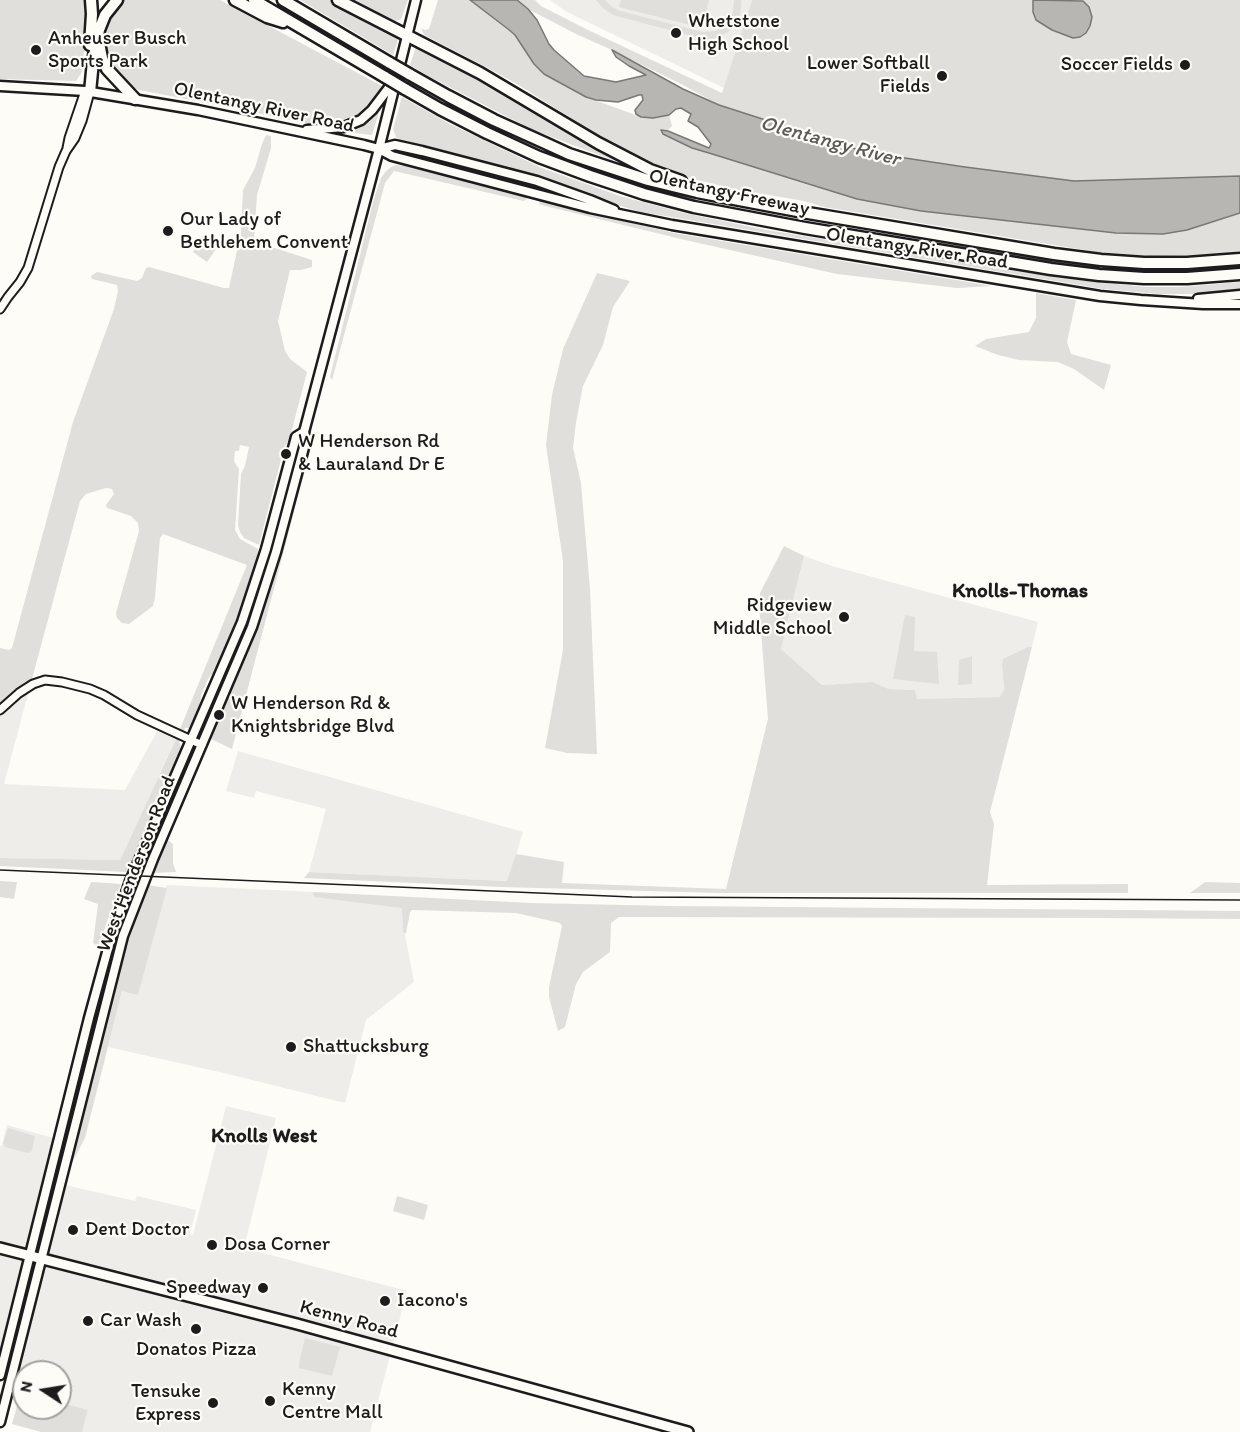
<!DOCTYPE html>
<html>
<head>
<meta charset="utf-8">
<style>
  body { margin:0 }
  #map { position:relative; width:1240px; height:1432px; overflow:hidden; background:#fdfcf7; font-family:Itim,sans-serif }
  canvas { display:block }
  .north { position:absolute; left:12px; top:1360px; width:60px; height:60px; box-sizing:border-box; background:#fdfcf7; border:2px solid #a3a29f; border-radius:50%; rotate:282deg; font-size:16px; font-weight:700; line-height:24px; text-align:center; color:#1c1c1c }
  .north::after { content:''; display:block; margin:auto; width:21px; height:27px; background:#1c1c1c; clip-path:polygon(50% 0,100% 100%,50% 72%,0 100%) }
</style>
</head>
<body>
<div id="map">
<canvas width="1240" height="1432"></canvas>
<div class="north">N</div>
</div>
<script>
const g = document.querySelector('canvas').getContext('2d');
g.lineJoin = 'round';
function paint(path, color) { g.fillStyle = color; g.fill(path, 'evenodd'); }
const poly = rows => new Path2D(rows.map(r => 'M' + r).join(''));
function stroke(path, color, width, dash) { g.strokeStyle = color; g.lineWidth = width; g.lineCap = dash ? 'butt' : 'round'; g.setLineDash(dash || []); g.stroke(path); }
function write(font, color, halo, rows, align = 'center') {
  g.font = font + ' Itim,sans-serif'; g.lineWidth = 4.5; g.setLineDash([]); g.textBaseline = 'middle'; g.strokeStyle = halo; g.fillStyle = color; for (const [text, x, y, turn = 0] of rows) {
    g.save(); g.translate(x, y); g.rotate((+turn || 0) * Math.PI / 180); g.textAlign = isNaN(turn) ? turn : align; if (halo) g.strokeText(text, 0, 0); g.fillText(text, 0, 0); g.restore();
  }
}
paint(poly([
  [550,0,752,0,724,88,567,12],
  [804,556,832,566,1038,622,1032,647,1028,647,1002,664,1004,691,1000,697,916,699,915,690,889,689,873,682,822,685,781,649],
  [32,679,4,784,125,790,160,726,178,734,120,860,0,858,0,704,24,683],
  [238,751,523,832,508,881,309,872,326,809,256,791,254,798,226,791],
  [167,885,314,892,314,894,401,908,402,910,403,932,405,935,414,982,366,1020,345,1103,228,1074,108,1047,122,991,138,994],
  [226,1106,276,1118,244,1248,407,1291,370,1432,82,1432,88,1410,60,1402,60,1372,26,1372,0,1365,0,1147,2,1145,7,1125,53,1138,43,1180,135,1201,137,1196,196,1210,190,1234,193,1235]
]), '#eeede9');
paint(poly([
  [0,0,87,0,88,12,82,72,76,81,0,79],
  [122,0,220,0,384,87,371,108,352,122,326,126,310,124,265,115,242,108,217,105,139,90,130,87,113,73,102,46,104,27,117,5],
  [300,0,332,0,396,33,399,37,393,55],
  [352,0,408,0,401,19,391,23,385,21,375,12,359,2],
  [438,0,470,0,508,28,586,97,641,117,653,118,669,115,672,126,667,131,662,130,692,148,709,153,857,199,921,211,1116,233,1163,234,1187,230,1240,213,1240,251,1223,254,1151,256,1096,252,824,207,804,201,734,189,681,176,639,160,623,151,517,84,486,67,424,35,421,28,425,30,429,29],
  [517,0,535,0,541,6,588,30,722,93,752,0,1240,0,1240,176,1074,181,965,167,865,152,719,105,683,85,612,50,576,34,528,9],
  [596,0,605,0,612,7,620,11,703,32,716,31,727,23,733,12,734,0,741,0,741,8,739,19,728,32,714,39,703,39,613,15,604,9],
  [621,0,709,0,702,28,619,7],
  [416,47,452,66,474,74,627,163,626,165,533,130,428,76,410,65],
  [402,97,450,124,542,168,620,196,684,213,767,230,1060,278,1146,287,1180,287,1240,282,1240,291,1205,294,1158,294,1103,289,641,212,604,201,554,183,399,141,399,139,396,137,393,129],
  [383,99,372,135,336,131,343,129],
  [266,135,271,136,271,148,257,195,254,239,256,242,312,260,312,267,301,270,290,270,278,321,285,351,290,359,307,372,290,437,284,448,259,545,244,538,240,532,238,525,241,474,245,466,249,447,240,445,239,451,235,451,234,461,239,469,235,530,240,539,258,549,257,558,244,599,223,653,214,672,208,679,201,695,200,704,191,725,189,728,185,728,184,731,180,729,247,565,163,534,160,538,155,597,153,606,129,624,122,623,117,618,116,613,139,531,138,523,131,516,107,508,106,505,114,494,112,489,106,488,86,494,80,501,32,679,24,683,0,704,0,648,9,650,12,648,73,422,114,309,118,291,117,285,92,279,91,276,97,272,137,281,142,278,146,268,149,267,224,288,229,288,241,232,243,190,255,168,262,144],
  [396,165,405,166,526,197,527,199,524,201,394,171,385,183,332,380,330,377,373,202,381,178,386,171,391,167],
  [545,199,637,224,674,233,992,286,957,288,837,274,681,239,541,205,539,204,540,200],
  [201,239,216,249,207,262,193,252],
  [597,273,630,281,613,307,603,345,583,386,576,422,573,448,581,483,590,589,597,754,567,753,545,748,563,650,563,561,546,445,552,395,563,349],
  [1036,293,1076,300,1067,342,1071,354,1111,365,1104,390,1074,369,1058,362,1019,360,998,355,975,346,986,339,1029,332,1036,318],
  [313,439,232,749,209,738,253,637,264,605,274,577,310,443],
  [784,546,804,556,781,649,822,685,873,682,889,689,915,690,917,699,1000,697,1004,690,1002,664,1003,659,1028,647,1032,647,990,812,994,824,987,885,1128,884,1128,893,720,893,502,887,304,878,309,872,507,881,516,854,564,862,562,883,726,889,768,719,759,606,760,593],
  [905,615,915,617,914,651,937,652,939,684,893,679],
  [972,656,972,684,958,685,959,660],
  [176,739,179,740,181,748,127,872,0,866,0,858,120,860],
  [168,840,173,844,173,863,176,872,152,873],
  [0,881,17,882,14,899,0,897],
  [91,882,121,884,106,924,100,947,93,943,98,904,84,899],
  [1205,882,1240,883,1240,893,1190,893],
  [146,885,167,888,138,995,122,991,85,1138,71,1165,69,1164,129,930],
  [314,892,530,903,672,906,1240,911,1240,919,1100,918,619,917,611,923,610,952,583,972,576,984,565,1027,558,1031,549,997,549,987,562,926,560,923,516,913,412,910,410,912,406,933,405,934,403,932,402,910,401,908,315,897,313,894],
  [8,1128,35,1136,32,1151,28,1153,5,1147,3,1143],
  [397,1196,428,1205,424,1220,393,1211],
  [305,1338,340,1347,332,1376,299,1368,299,1363],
  [21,1392,24,1393,24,1408,60,1408,60,1402,88,1410,82,1432,41,1432,12,1424]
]), '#e0dfdb');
const water = poly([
  [470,0,517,0,528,9,537,20,549,44,554,50,584,76,616,82,646,75,629,66,616,57,612,50,683,89,719,105,865,152,965,167,1074,181,1240,176,1240,213,1187,230,1163,234,1116,233,921,211,857,199,709,153,692,148,663,134,661,130,668,131,709,148,711,144,698,127,688,121,691,114,681,108,676,109,669,115,653,118,641,117,636,114,635,110,643,100,642,95,639,95,618,102,596,100,586,97,544,74,534,64,515,35,508,29,470,0],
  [1033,0,1083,1,1089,7,1092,17,1090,26,1086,33,1080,37,1073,38,1052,30,1036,20,1033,12,1033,0]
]);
paint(water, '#b7b6b2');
stroke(water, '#797876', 1.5);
const tertiary = poly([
  [67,148,69,138,85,91],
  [0,309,8,297,20,282,28,268,59,167,66,151,75,138,82,121,90,92],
  [0,710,19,693,33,684,45,680,62,682,90,689,104,695,137,715,202,745]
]);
const secondary = poly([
  [0,86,85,91,198,110,364,145,379,149,392,156,590,208,672,225,1100,296,1141,300,1203,304,1240,304],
  [307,130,344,127,361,120,372,110,394,81],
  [379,149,395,145,422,151,537,181,590,200,614,210],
  [1198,299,1240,295],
  [0,1375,89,1018,112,934,130,881,242,622,266,549,296,437,304,432],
  [0,1422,123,936,153,859,252,627,276,552,306,440,304,432,379,149,416,0]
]);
const primary = poly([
  [0,1248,297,1324,688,1432]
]);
const motorway = poly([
  [235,0,267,17,283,22],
  [254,0,385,77],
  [283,0,390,63],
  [338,0,480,73,598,143,650,170,681,181],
  [99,43,102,58,107,69,135,99],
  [90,45,92,14,91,0],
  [409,74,448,96,494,120,545,143,569,154,648,180,697,192,808,213,1054,254,1101,260,1144,263,1187,263,1240,259],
  [405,89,440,109,487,133,539,157,590,176,644,194,694,207,805,228,1051,269,1099,275,1144,278,1187,278,1240,274],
  [90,92,93,61,99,30,105,15,117,0]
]);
stroke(tertiary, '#1c1c1c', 11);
stroke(secondary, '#1c1c1c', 13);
stroke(primary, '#1c1c1c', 14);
stroke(motorway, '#1c1c1c', 15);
stroke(tertiary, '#fdfcf7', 7);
stroke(secondary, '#fdfcf7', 8);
stroke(primary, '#fdfcf7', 9);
stroke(motorway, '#fdfcf7', 10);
stroke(poly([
  [0,870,632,897,1240,900]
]), '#1c1c1c', 1.5);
const motorwayBridge = poly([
  [390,63,409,74],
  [385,77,405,89]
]);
stroke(motorwayBridge, '#1c1c1c', 15, []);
stroke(motorwayBridge, '#fdfcf7', 10);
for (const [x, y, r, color] of [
  [676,33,6,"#1c1c1c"],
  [36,50,6,"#1c1c1c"],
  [1185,65,6,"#1c1c1c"],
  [942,76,6,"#1c1c1c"],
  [168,231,6,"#1c1c1c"],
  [286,454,6,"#1c1c1c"],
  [844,617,6,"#1c1c1c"],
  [219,715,6,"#1c1c1c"],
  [291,1047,6,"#1c1c1c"],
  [73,1230,6,"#1c1c1c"],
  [212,1245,6,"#1c1c1c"],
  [263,1288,6,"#1c1c1c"],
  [385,1301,6,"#1c1c1c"],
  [88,1321,6,"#1c1c1c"],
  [196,1329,6,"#1c1c1c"],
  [270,1401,6,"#1c1c1c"],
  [213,1403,6,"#1c1c1c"]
]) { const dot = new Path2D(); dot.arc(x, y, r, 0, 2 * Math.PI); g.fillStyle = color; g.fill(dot); stroke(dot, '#fdfcf7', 2); }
write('20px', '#1c1c1c', '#fdfcf7', [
  ["Whetstone",688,22],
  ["High School",688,45],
  ["Anheuser Busch",48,39],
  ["Sports Park",48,62],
  ["Lower Softball",930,64,"right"],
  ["Fields",930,87,"right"],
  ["Soccer Fields",1173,65,"right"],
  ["Our Lady of",180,220],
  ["Bethlehem Convent",180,243],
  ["W Henderson Rd",298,442],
  ["& Lauraland Dr E",298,465],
  ["Ridgeview",832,606,"right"],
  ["Middle School",832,629,"right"],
  ["W Henderson Rd &",231,704],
  ["Knightsbridge Blvd",231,727],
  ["Shattucksburg",303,1047],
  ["Dent Doctor",85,1230],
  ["Dosa Corner",224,1245],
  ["Speedway",251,1288,"right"],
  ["Iacono's",397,1301],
  ["Car Wash",100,1321],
  ["Donatos Pizza",196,1350,"center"],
  ["Kenny",282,1390],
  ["Centre Mall",282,1413],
  ["Tensuke",201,1392,"right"],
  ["Express",201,1415,"right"]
], 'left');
write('20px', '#1c1c1c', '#fdfcf7', [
  ["Olentangy River Road",264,108,12],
  ["Olentangy Freeway",729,193,12],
  ["Olentangy River Road",917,249,9],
  ["West Henderson Road",137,864,-69],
  ["Kenny Road",349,1320,15]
]);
write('italic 21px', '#5a5a58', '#fdfcf7', [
  ["Olentangy River",830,142,15]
]);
write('bold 21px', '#1c1c1c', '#fdfcf7', [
  ["Knolls-Thomas",1020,592],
  ["Knolls West",264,1137]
]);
</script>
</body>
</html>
